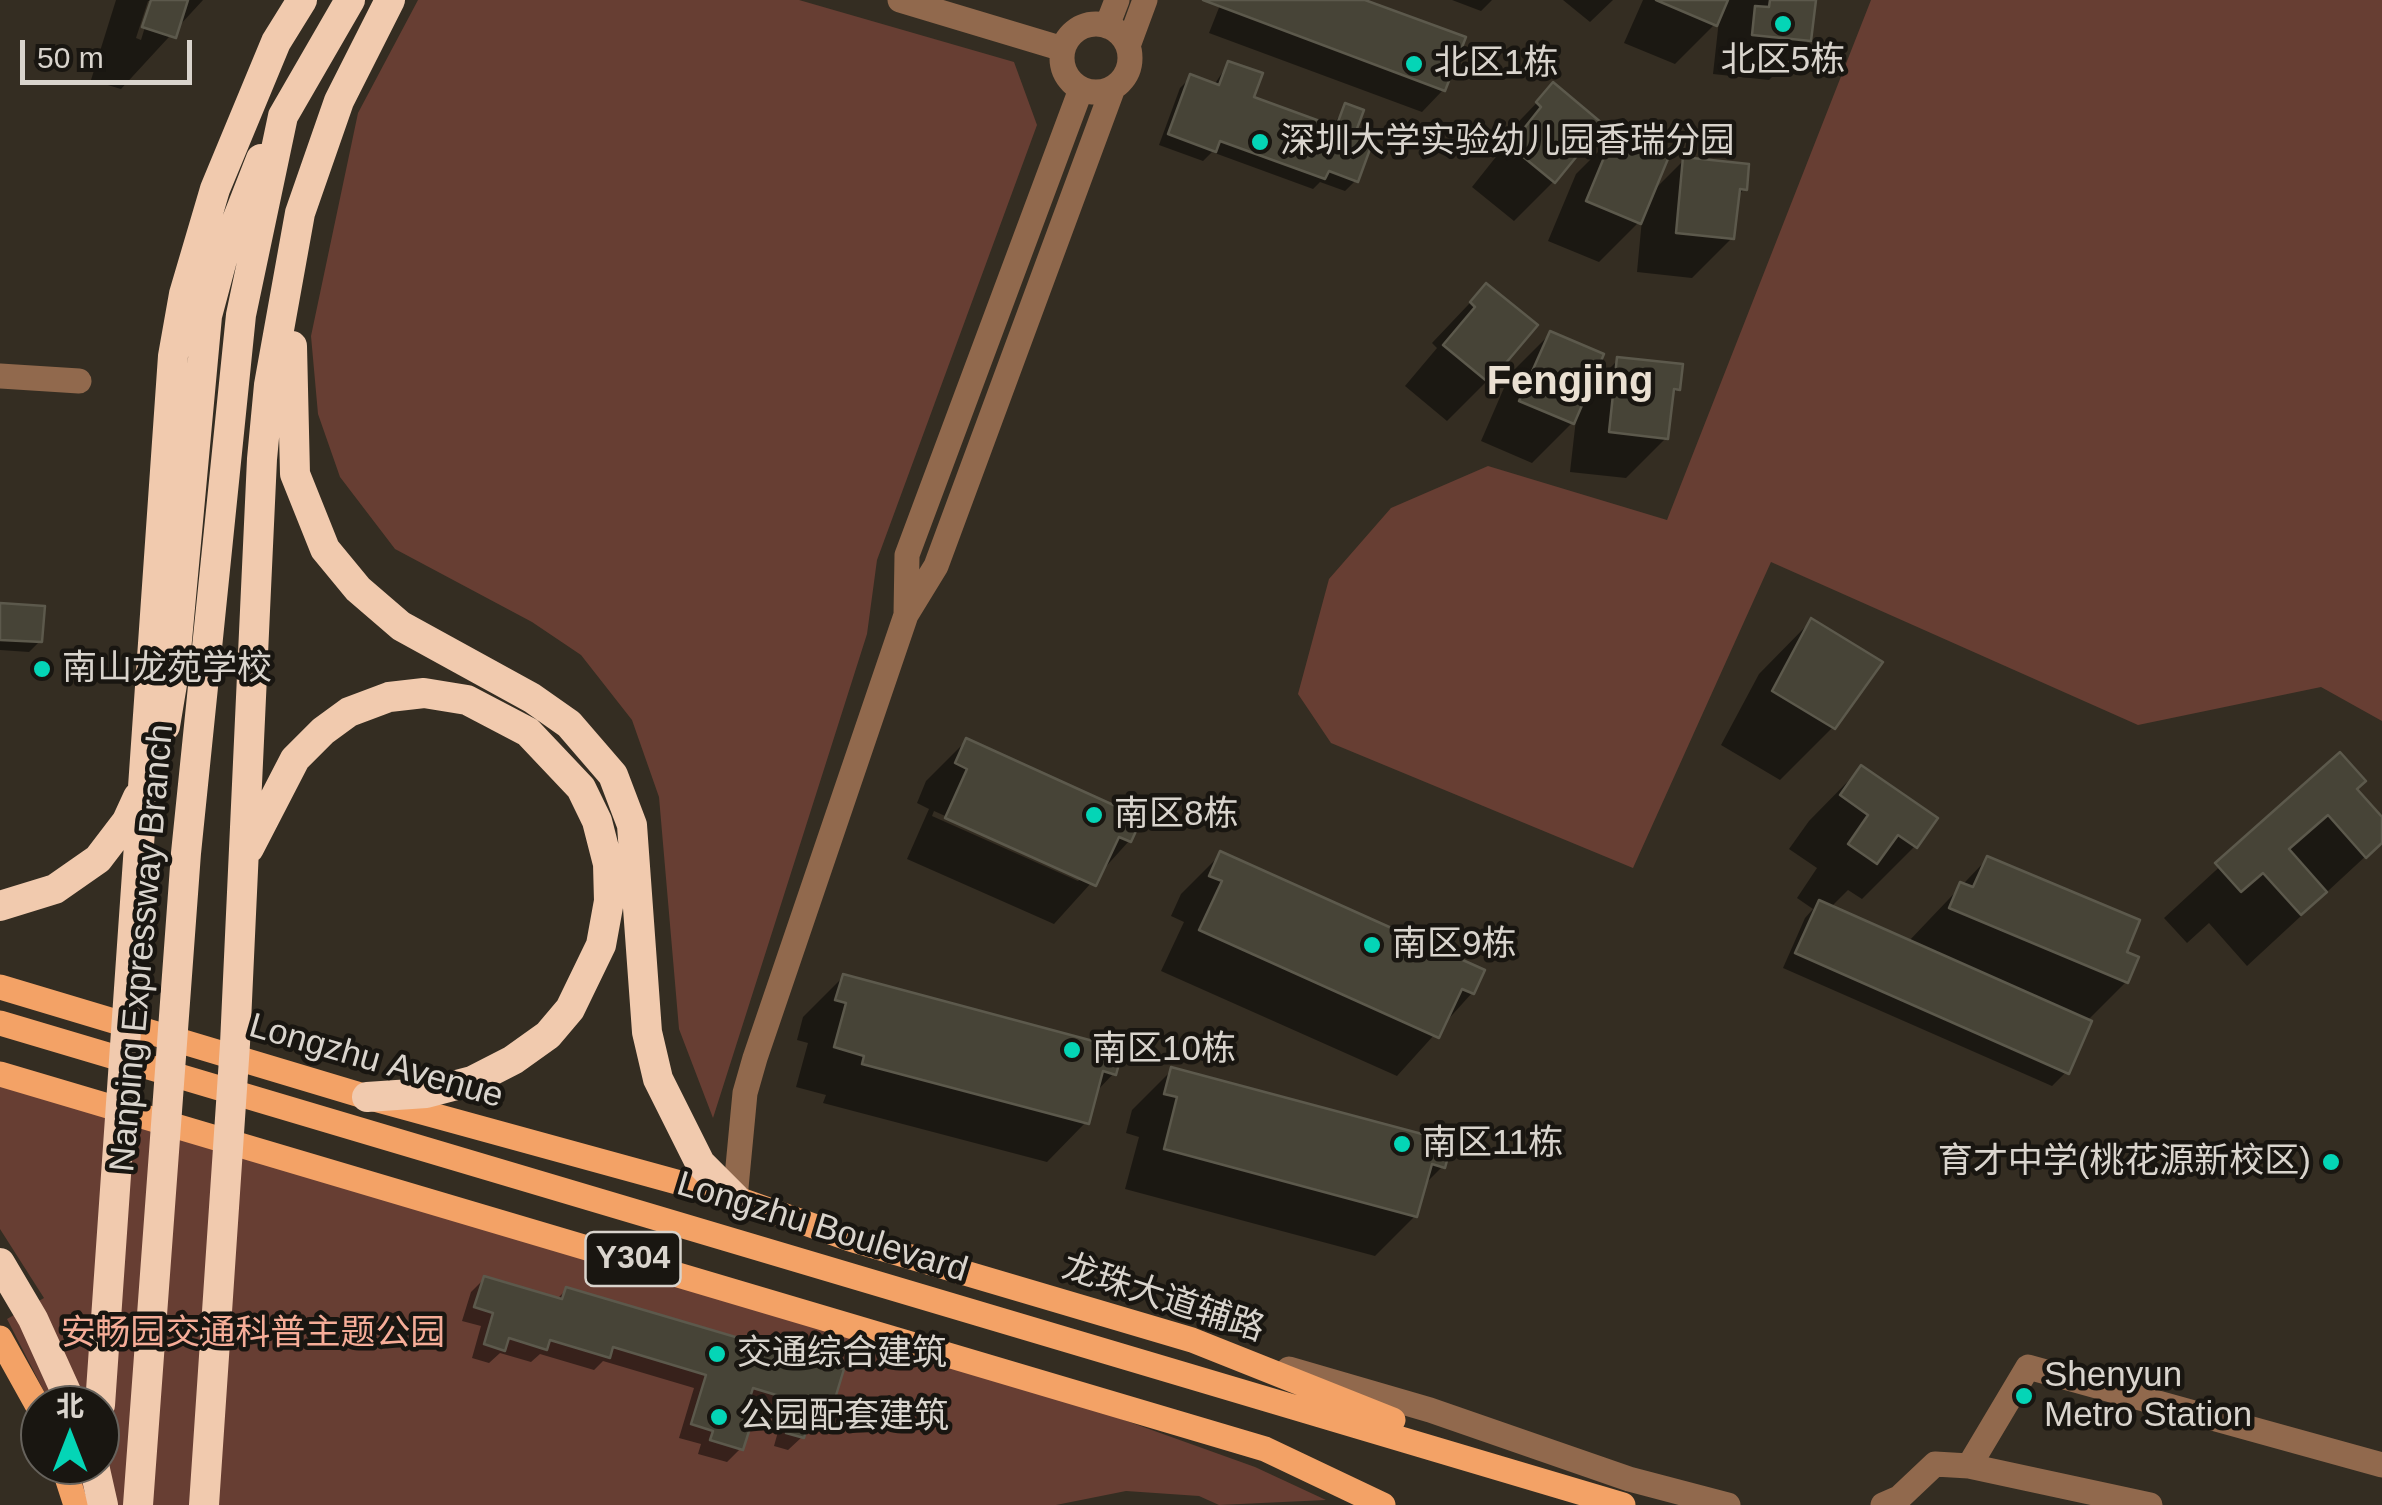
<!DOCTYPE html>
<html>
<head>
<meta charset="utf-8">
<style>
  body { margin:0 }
  #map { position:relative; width:2382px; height:1505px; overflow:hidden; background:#342d22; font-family:Helvetica,"Noto Sans SC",sans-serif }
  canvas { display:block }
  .north { position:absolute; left:20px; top:1385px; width:100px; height:100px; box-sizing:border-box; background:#191611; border:2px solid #66625c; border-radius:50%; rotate:0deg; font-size:28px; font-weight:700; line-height:40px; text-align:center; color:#d9d4cd }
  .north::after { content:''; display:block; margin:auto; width:35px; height:45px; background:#04d5b6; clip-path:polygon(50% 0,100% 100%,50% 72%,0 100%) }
  .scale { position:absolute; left:20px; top:40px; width:172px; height:45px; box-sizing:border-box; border:5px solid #d9d4cd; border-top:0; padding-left:12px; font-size:30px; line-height:35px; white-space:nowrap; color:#d9d4cd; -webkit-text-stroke:8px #191611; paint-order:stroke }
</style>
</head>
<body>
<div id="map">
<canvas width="2382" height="1505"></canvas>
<div class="north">北</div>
<div class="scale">50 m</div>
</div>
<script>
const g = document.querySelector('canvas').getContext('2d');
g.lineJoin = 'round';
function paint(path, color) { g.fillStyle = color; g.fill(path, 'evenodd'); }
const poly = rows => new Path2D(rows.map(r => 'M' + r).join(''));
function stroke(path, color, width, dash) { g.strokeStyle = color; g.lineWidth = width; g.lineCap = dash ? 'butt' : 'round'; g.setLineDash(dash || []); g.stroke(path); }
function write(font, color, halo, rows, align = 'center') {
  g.font = font + ' Helvetica,"Noto Sans SC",sans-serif'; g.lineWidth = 9; g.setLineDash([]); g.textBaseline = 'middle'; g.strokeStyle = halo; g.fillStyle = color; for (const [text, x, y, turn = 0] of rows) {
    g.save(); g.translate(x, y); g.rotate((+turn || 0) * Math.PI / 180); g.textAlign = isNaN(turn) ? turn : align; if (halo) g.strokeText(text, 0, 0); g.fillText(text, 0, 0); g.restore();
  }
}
paint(poly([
  [418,0,799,0,1014,62,1037,125,877,560,867,634,713,1118,679,1029,659,797,632,720,581,655,532,622,395,549,340,477,318,414,311,336,358,113],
  [1871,0,2382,0,2382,721,2321,687,2138,725,1771,562,1633,868,1331,743,1298,694,1329,579,1391,508,1488,466,1667,520],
  [0,1084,1110,1415,1255,1467,1326,1500,1219,1505,1199,1496,1126,1491,1056,1505,83,1505,71,1465,100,1465,100,1405,51,1405,7,1319,44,1298,0,1229]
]), '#673e33');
paint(poly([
  [116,0,203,0,121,89,91,80],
  [148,1,153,1,141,40,136,38],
  [1222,0,1358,0,1443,90,1422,112,1209,33],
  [1452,0,1492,0,1481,11],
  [1563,0,1613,0,1590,22],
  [1643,0,1813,0,1809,40,1769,80,1713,74,1719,20,1675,64,1624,43],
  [1228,64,1250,99,1331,128,1346,106,1356,180,1345,191,1320,182,1313,189,1212,152,1203,161,1159,145,1180,88,1191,77,1214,85],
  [1553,86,1554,181,1514,221,1472,187,1503,148,1498,143],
  [1616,134,1652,192,1684,160,1744,189,1737,197,1732,238,1692,278,1637,272,1642,219,1599,262,1548,241,1576,174],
  [1486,286,1487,381,1447,421,1405,386,1437,348,1432,343],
  [1550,334,1584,394,1618,360,1678,389,1670,396,1666,438,1626,478,1570,472,1576,419,1532,463,1481,441,1510,374],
  [0,606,40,641,29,652,0,650],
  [1811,621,1833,727,1780,780,1721,745,1759,674],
  [966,741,1129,841,1054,924,907,859,929,809,917,803,926,781],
  [934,811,1082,877,1078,881,932,816],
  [2340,756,2354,790,2382,821,2382,841,2247,966,2209,923,2187,943,2164,918],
  [1861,768,1915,846,1862,899,1848,890,1830,908,1908,942,1987,859,2123,953,2126,982,2087,1021,2066,1072,2052,1086,1783,968,1805,918,1813,909,1797,898,1817,868,1789,849,1809,821],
  [1221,854,1472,993,1397,1076,1161,971,1184,922,1171,916,1181,894],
  [843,977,1114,1073,1095,1093,1086,1122,1047,1162,823,1103,826,1095,796,1087,808,1043,797,1040,803,1017],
  [1172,1070,1442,1167,1423,1186,1415,1216,1375,1256,1125,1189,1139,1137,1126,1133,1132,1110],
  [484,1279,556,1300,566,1290,831,1401,818,1414,809,1412,802,1437,788,1450,774,1446,783,1414,746,1403,739,1425,741,1448,727,1462,698,1454,701,1444,679,1438,694,1388,603,1361,594,1370,540,1354,531,1362,500,1353,489,1363,472,1358,481,1326,462,1321,471,1292]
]), '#0007');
const building = poly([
  [151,0,188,0,176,38,142,27,151,0],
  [1203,0,1365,0,1466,37,1445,91,1203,0],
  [1656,0,1728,0,1717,26,1656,0],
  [1770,0,1816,0,1811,41,1752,35,1755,6,1769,7,1770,0],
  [1228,61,1263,73,1254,97,1336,127,1345,103,1364,110,1355,134,1373,141,1358,182,1329,171,1325,179,1220,141,1216,152,1168,134,1190,74,1219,85,1228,61],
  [1553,82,1603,124,1555,183,1510,146,1541,107,1536,102,1553,82],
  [1615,131,1670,154,1641,224,1586,201,1615,131],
  [1683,157,1749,164,1747,190,1740,189,1734,239,1676,233,1683,157],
  [1486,283,1538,325,1489,383,1443,345,1475,307,1470,302,1486,283],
  [1550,331,1604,354,1574,424,1519,401,1550,331],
  [1617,357,1683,364,1680,390,1674,389,1668,439,1609,432,1617,357],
  [0,603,45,606,42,642,0,640,0,603],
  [1811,618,1883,662,1835,729,1772,691,1811,618],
  [966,738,1142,818,1131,842,1119,837,1096,886,945,818,967,769,955,763,966,738],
  [2340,752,2366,781,2357,789,2382,817,2382,843,2366,858,2328,815,2289,849,2327,892,2301,915,2263,873,2241,892,2215,863,2340,752],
  [1861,765,1938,818,1917,848,1898,835,1877,864,1848,844,1868,815,1840,795,1861,765],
  [1220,851,1485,970,1474,994,1462,989,1439,1038,1199,930,1222,881,1209,876,1220,851],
  [1987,856,2140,920,2127,952,2139,957,2128,983,1949,908,1960,882,1973,887,1987,856],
  [1819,900,2092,1021,2069,1074,1795,953,1819,900],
  [843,974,1123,1049,1116,1075,1103,1071,1089,1124,862,1064,864,1056,834,1047,846,1003,835,1000,843,974],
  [1171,1067,1452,1142,1445,1168,1432,1164,1417,1217,1164,1149,1177,1097,1164,1094,1171,1067],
  [484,1276,562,1299,566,1287,844,1369,834,1402,816,1397,804,1438,786,1433,796,1401,753,1388,742,1423,751,1425,743,1450,710,1440,713,1431,691,1424,706,1375,613,1347,610,1358,550,1340,547,1350,509,1338,505,1351,484,1344,493,1313,474,1307,484,1276]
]);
paint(building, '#474437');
stroke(building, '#5c594c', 2.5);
stroke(poly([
  [900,0,1063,49],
  '1062 58a34 34 0 1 1 68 0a34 34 0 1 1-68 0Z',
  [1107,26,1117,0],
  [1128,46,1145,0],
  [0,376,79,381],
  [906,615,907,555,1081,89],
  [735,1198,745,1093,755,1058,906,615,936,566,1113,88],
  [1289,1369,1430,1410,1629,1479,1728,1505],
  [1969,1466,2028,1367,2382,1465],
  [1883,1505,1899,1498,1935,1464,1969,1466,2150,1505]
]), '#91694d', 25);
stroke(poly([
  [0,987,367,1097,735,1198,850,1239,1192,1340,1393,1420],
  [0,1023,1623,1505],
  [0,1074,1265,1449,1383,1505],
  [0,1338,40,1410],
  [63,1465,76,1505]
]), '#f3a266', 25);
stroke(poly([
  [292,346,295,474,325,549,358,589,401,626,532,698,569,724,613,775,632,825,647,1032,658,1079,700,1163,735,1198],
  [165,726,174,672,207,316,223,256,261,159],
  [249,848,295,759,323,731,349,712,389,697,424,693,467,700,528,732,581,788,597,821,608,864,609,901,601,945,570,1009,548,1035,513,1060,472,1081,426,1093,367,1097],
  [0,906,55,889,98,859,127,821,138,797],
  [0,1263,33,1319,72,1405],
  [100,1405,173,356,184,294,215,189,276,42,302,0],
  [94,1465,103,1505],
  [138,1505,186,853,241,315,283,116,350,0],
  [204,1505,235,1044,262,459,269,385,300,213,339,101,390,0]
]), '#f1caae', 30);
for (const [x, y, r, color] of [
  [1783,24,10,"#04d5b6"],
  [1414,64,10,"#04d5b6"],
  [1260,142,10,"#04d5b6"],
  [42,669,10,"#04d5b6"],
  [1094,815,10,"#04d5b6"],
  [1372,945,10,"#04d5b6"],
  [1072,1050,10,"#04d5b6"],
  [1402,1144,10,"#04d5b6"],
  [2331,1162,10,"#04d5b6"],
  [717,1354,10,"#04d5b6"],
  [2024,1396,10,"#04d5b6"],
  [719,1417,10,"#04d5b6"]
]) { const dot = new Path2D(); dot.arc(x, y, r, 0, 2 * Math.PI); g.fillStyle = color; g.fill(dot); stroke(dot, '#191611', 4); }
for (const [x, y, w] of [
  [633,1259,95]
]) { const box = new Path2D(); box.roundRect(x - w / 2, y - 27, w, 54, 8); g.fillStyle = '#191611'; g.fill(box); stroke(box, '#d9d4cd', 2.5); }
write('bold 32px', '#d9d4cd', null, [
  ["Y304",633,1259]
]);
write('35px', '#d9d4cd', '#191611', [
  ["北区5栋",1783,61,"center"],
  ["北区1栋",1434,64],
  ["深圳大学实验幼儿园香瑞分园",1280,142],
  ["南山龙苑学校",62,669],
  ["南区8栋",1114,815],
  ["南区9栋",1392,945],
  ["南区10栋",1092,1050],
  ["南区11栋",1422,1144],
  ["育才中学(桃花源新校区)",2311,1162,"right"],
  ["交通综合建筑",737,1354],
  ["Shenyun",2044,1376],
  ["Metro Station",2044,1416],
  ["公园配套建筑",739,1417]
], 'left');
write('35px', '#d9d4cd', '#191611', [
  ["Nanping Expressway Branch",143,948,-85],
  ["Longzhu Avenue",376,1062,16],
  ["Longzhu Boulevard",822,1228,17],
  ["龙珠大道辅路",1163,1299,18]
]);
write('35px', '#f6ad98', '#191611', [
  ["安畅园交通科普主题公园",253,1334]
]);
write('bold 40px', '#eae0d2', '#191611', [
  ["Fengjing",1570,383]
]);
</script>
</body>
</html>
